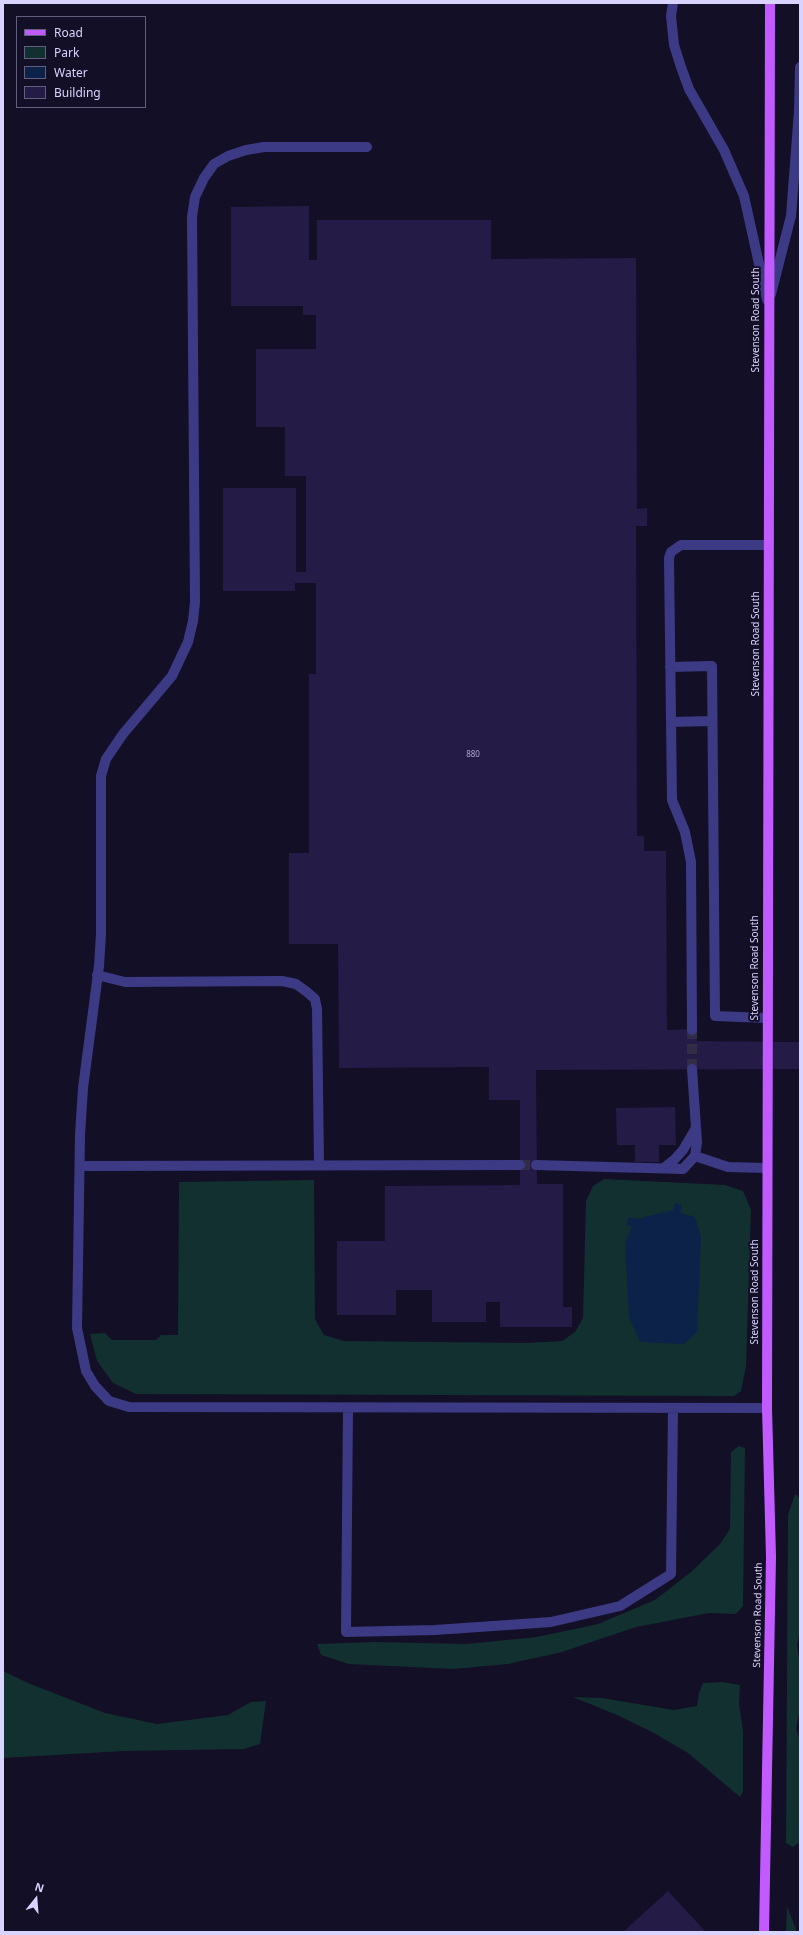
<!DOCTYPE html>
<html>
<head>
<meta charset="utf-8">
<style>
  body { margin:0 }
  #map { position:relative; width:803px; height:1935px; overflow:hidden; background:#130f26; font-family:"Noto Sans",sans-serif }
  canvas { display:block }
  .frame { position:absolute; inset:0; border:4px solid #d9d4ff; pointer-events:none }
  .legend { position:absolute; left:16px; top:16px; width:130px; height:92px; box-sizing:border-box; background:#130f26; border:1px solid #625e7d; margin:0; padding:5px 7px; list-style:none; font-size:12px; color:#d9d4ff }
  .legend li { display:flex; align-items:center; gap:8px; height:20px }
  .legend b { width:20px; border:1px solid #625e7d }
  .north { position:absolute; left:16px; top:1879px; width:40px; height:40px; -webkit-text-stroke:3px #130f26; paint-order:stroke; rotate:17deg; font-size:11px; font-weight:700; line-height:16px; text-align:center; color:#d9d4ff }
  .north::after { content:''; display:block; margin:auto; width:14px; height:18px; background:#d9d4ff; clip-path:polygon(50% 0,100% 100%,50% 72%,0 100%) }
</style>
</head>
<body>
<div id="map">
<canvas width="803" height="1935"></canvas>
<div class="frame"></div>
<ul class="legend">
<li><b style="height:5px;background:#c25bff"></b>Road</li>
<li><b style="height:11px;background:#12302f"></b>Park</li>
<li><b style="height:11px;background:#0c2248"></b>Water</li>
<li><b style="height:11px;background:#241b47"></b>Building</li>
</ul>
<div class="north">N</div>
</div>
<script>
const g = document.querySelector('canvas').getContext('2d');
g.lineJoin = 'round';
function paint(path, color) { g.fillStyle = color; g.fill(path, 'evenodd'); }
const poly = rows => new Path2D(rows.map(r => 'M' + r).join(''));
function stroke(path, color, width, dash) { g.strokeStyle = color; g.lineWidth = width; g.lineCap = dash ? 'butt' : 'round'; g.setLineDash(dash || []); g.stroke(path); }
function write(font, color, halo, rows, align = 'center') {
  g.font = font + ' "Noto Sans",sans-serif'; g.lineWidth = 4; g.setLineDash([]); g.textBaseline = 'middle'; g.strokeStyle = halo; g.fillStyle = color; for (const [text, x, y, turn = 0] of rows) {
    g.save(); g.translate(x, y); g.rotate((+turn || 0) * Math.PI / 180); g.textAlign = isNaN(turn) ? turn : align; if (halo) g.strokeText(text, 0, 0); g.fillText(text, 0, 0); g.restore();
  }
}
paint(poly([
  [604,1179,725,1185,743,1191,751,1210,746,1366,741,1391,734,1396,136,1394,113,1383,97,1361,90,1334,105,1333,112,1340,156,1340,161,1335,178,1335,179,1182,314,1180,315,1319,324,1335,344,1341,526,1343,562,1341,575,1332,583,1318,586,1201,593,1186],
  [739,1446,745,1448,743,1606,736,1614,709,1613,636,1627,562,1652,508,1664,453,1669,349,1664,321,1655,317,1644,375,1642,466,1644,537,1637,598,1624,655,1600,691,1572,720,1544,730,1529,731,1452],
  [795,1494,800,1498,800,1630,797,1645,800,1665,800,1708,796,1729,800,1740,800,1842,793,1847,786,1843,788,1515],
  [3,1671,28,1683,105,1713,157,1724,228,1715,251,1702,266,1701,260,1744,244,1749,124,1751,3,1758],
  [722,1682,740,1685,739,1704,743,1731,743,1792,740,1797,688,1753,652,1732,617,1715,573,1697,602,1698,674,1710,697,1706,699,1693,703,1683],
  [787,1906,797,1932,786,1932]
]), '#12302f');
paint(poly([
  [675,1203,682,1205,680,1213,695,1217,701,1237,697,1332,684,1344,640,1342,629,1317,625,1242,632,1227,626,1225,629,1217,637,1219,673,1210]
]), '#0c2248');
paint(poly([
  [309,206,309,260,317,260,317,220,491,220,491,259,636,258,637,509,647,508,647,526,636,526,637,836,644,836,644,851,666,851,667,1030,696,1029,697,1041,800,1042,800,1069,536,1070,537,1184,563,1184,563,1307,572,1307,572,1327,500,1327,500,1302,486,1302,486,1322,432,1322,432,1290,396,1290,396,1315,337,1315,337,1241,385,1241,385,1186,520,1185,520,1100,489,1100,489,1067,339,1068,338,944,289,944,289,853,309,853,309,674,316,674,316,583,295,583,295,591,223,591,223,488,296,488,296,572,306,572,306,476,285,476,285,427,256,427,256,349,316,349,316,315,303,315,303,306,231,306,231,207],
  [675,1107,676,1145,659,1145,659,1162,635,1162,635,1145,617,1145,616,1108],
  [668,1891,706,1932,623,1932]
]), '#241b47');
stroke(poly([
  [692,1069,692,1030],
  [520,1165,536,1165]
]), '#312d47', 10, [10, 5]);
stroke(poly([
  [673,3,671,16,674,45,681,67,689,89,724,150,744,196,767,300],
  [367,147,264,147,246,150,228,156,214,164,204,178,195,197,192,217,195,602,193,621,188,642,172,676,123,734,106,759,101,776,101,934,99,966,83,1088,80,1135,77,1328,86,1371,95,1386,109,1401,129,1407,767,1408],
  [771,294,791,216,799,111,800,67],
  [670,667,712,666,715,1016,767,1018],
  [671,722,712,721],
  [97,975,125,982,282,981,296,984,307,992,315,999,317,1009,319,1164],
  [692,1030,691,862,685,832,672,800,669,558,671,552,681,545,768,545],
  [695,1156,728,1167,767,1168],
  [536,1165,683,1169,695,1156,697,1142,692,1069],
  [81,1166,520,1165],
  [664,1168,674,1160,683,1150,696,1128],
  [348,1408,346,1632,435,1630,551,1622,620,1606,671,1574,673,1408]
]), '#3d3a85', 10);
stroke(poly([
  [764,1932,771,1557,767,1408,770,3]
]), '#c25bff', 10);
write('8px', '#aca6d1', null, [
  ["880",473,755]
]);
write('10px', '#d9d4ff', '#130f26', [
  ["Stevenson Road South",756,320,-90],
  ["Stevenson Road South",756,644,-90],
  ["Stevenson Road South",755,968,-90],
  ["Stevenson Road South",755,1292,-90],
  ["Stevenson Road South",758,1615,-89]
]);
</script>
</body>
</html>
